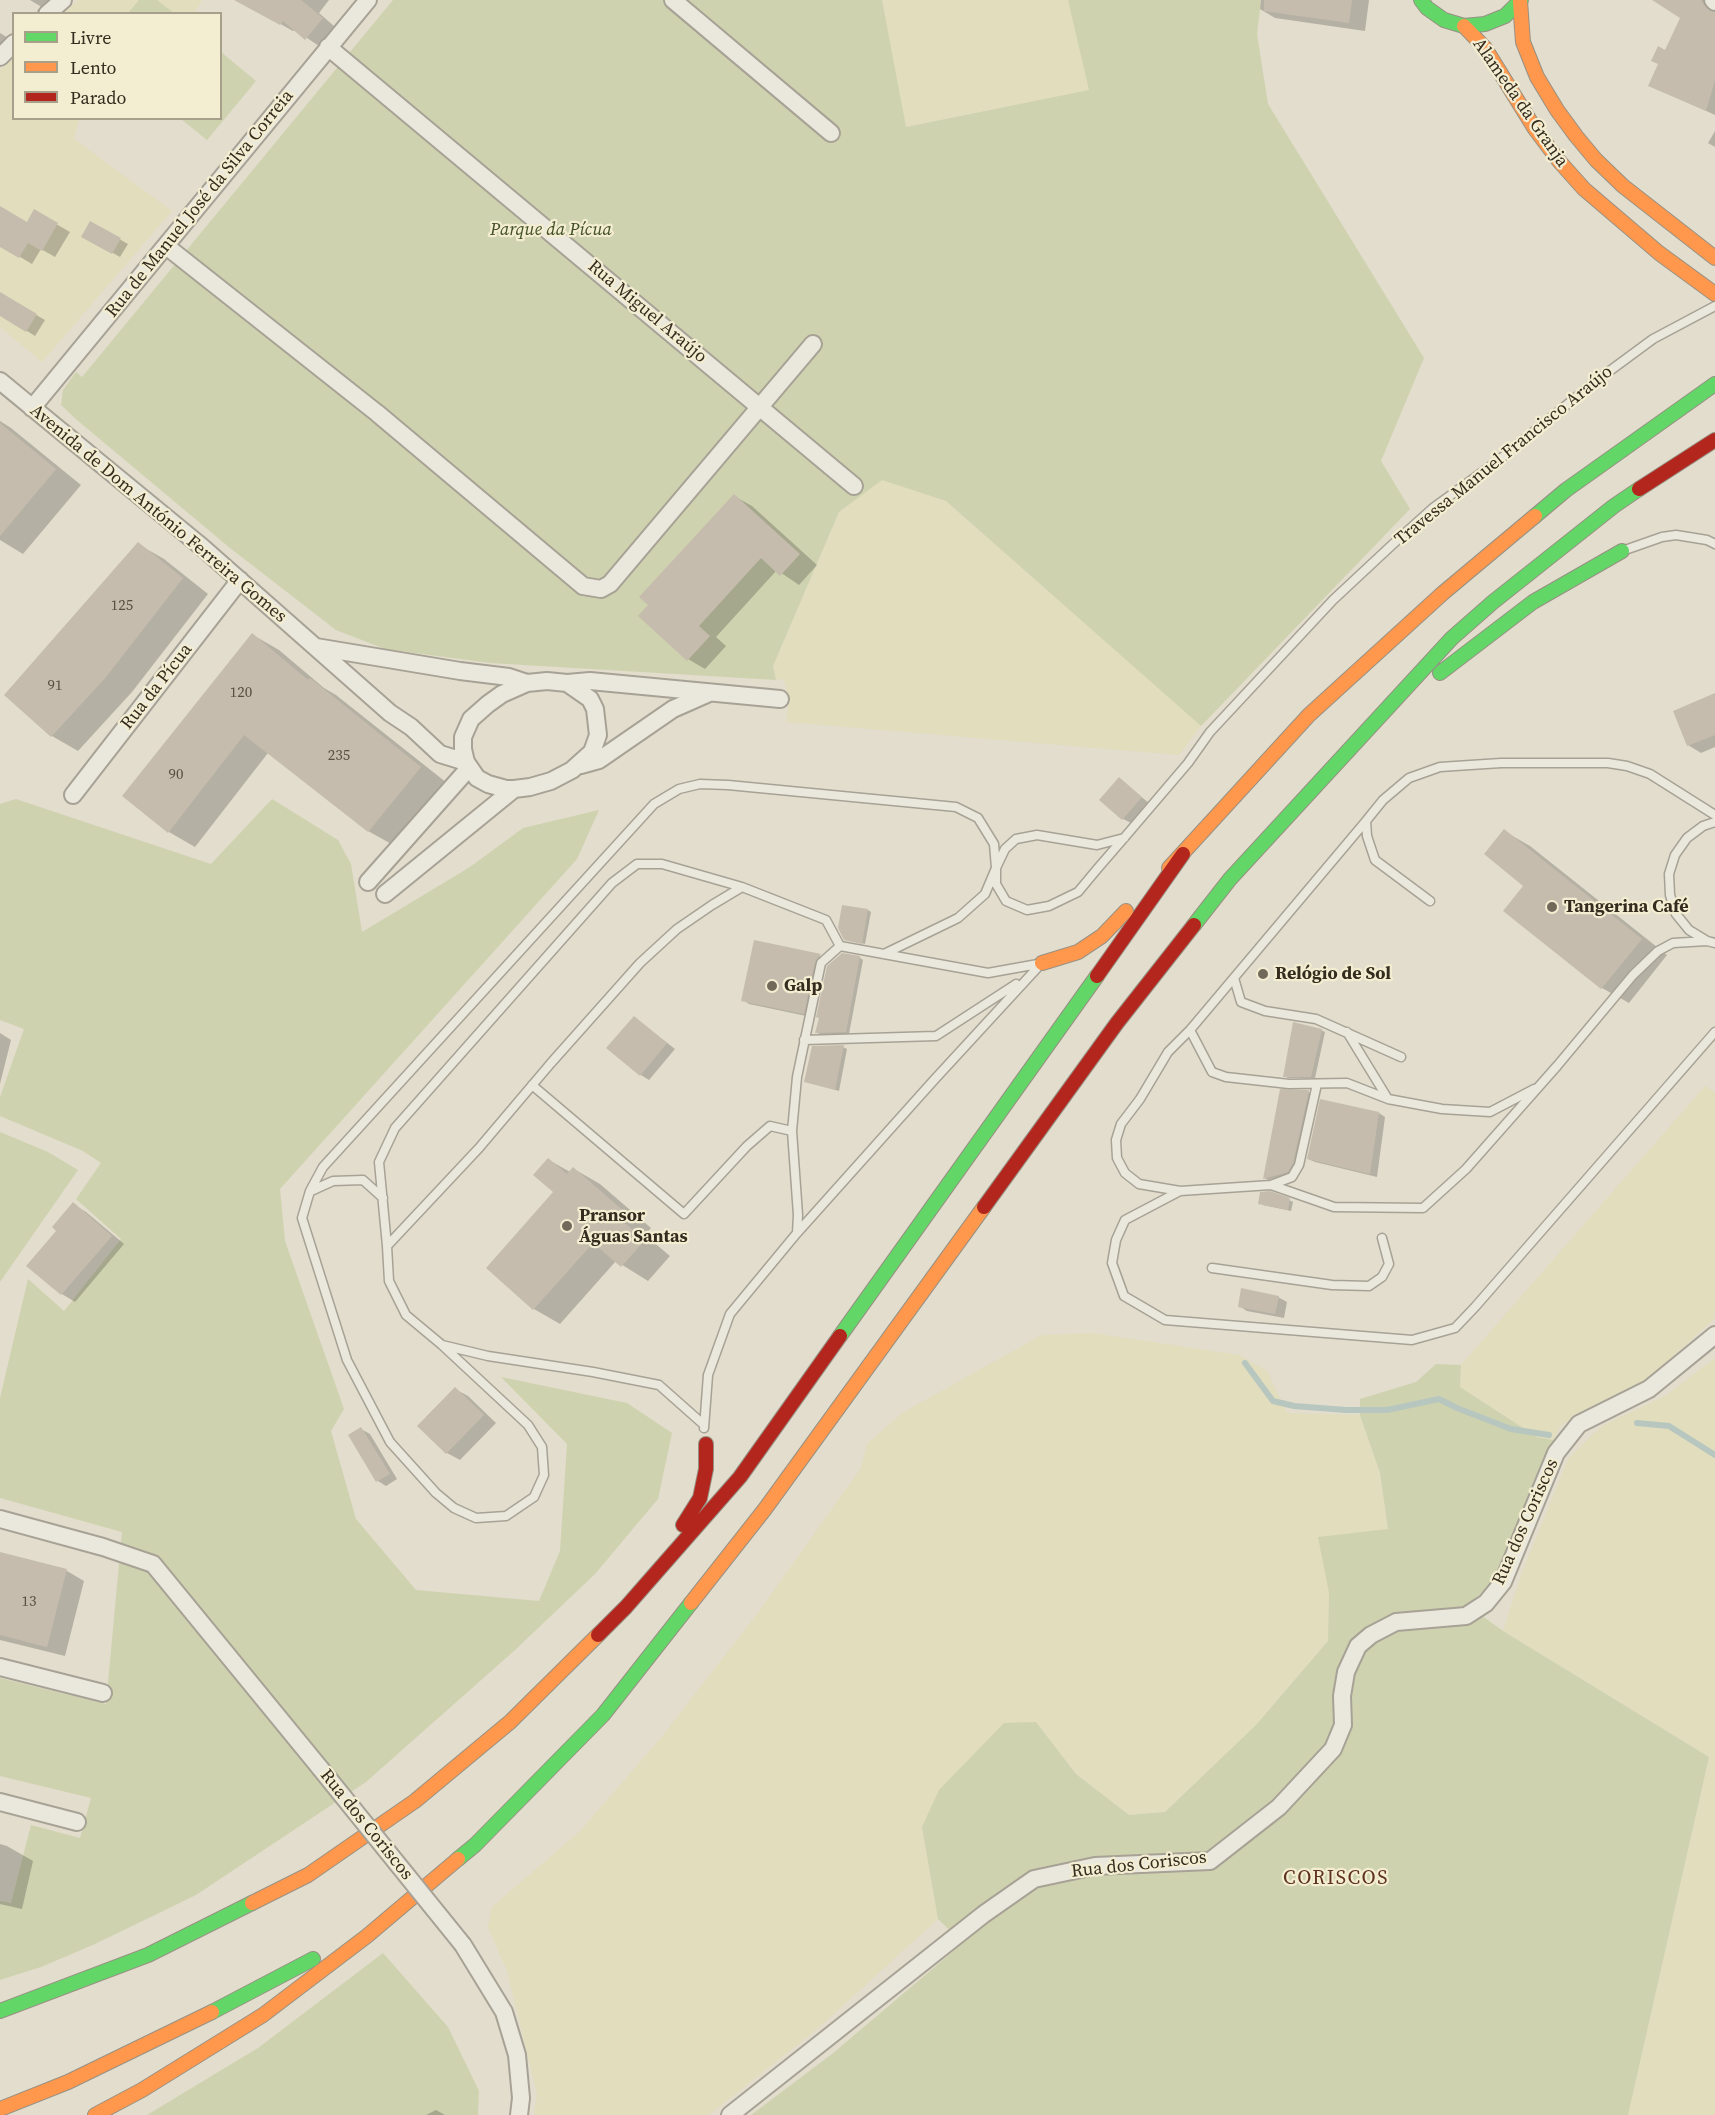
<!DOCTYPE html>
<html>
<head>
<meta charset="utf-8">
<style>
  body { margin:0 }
  #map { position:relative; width:1715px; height:2115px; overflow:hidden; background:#e2ddcc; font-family:"Source Serif 4",serif }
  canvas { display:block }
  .legend { position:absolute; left:12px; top:12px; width:210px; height:108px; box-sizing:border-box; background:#f3edd1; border:2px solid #a79f89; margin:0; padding:8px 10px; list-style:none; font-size:18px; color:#352b1e }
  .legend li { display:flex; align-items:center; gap:12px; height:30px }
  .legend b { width:30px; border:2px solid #a79f89 }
</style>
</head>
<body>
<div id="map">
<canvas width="1715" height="2115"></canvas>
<ul class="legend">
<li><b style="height:8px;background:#63d668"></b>Livre</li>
<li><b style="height:8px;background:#ff974d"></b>Lento</li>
<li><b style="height:8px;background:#b3261e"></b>Parado</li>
</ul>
</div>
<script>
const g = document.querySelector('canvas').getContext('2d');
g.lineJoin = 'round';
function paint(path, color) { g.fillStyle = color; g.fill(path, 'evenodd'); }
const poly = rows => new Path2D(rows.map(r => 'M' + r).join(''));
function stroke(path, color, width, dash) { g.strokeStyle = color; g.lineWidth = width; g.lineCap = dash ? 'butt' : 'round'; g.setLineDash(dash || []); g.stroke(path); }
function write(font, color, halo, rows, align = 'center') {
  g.font = font + ' "Source Serif 4",serif'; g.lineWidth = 4.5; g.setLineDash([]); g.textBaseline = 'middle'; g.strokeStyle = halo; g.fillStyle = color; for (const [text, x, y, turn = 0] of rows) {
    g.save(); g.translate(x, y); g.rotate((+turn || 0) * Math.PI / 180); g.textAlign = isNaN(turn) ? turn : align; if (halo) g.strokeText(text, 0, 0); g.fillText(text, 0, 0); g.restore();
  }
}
paint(poly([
  [78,0,139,0,128,13,63,14],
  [157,0,202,0,194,13,174,14],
  [882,0,1068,0,1090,90,905,127],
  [13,58,14,118,79,119,74,139,172,211,42,362,0,327,0,70],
  [882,479,946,501,1196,721,1201,726,1179,755,786,722,789,699,784,679,776,680,773,666,839,512],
  [1705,1086,1715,1092,1715,1318,1650,1377,1622,1395,1589,1409,1561,1425,1553,1440,1537,1437,1460,1387,1461,1365],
  [1093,1333,1239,1355,1267,1371,1287,1413,1360,1415,1380,1473,1388,1530,1319,1537,1329,1593,1328,1641,1256,1725,1165,1812,1129,1815,1076,1774,1036,1722,922,1827,938,1919,816,2030,709,2115,534,2115,537,2094,507,1971,488,1927,492,1907,580,1831,660,1739,757,1614,861,1468,867,1444,902,1413,1042,1335],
  [1715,1358,1715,2115,1628,2115,1709,1757,1503,1631,1521,1575,1568,1459,1602,1426,1665,1396]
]), '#e1ddbd');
paint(poly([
  [139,0,157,0,174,13,128,13],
  [393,0,882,0,906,127,1089,90,1068,0,1261,0,1257,34,1268,104,1424,358,1381,461,1410,509,1201,726,946,501,882,480,839,512,773,666,776,680,490,663,385,649,336,630,230,548,77,420,61,405,63,390,76,372,82,377],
  [221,52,256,81,207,140,181,119,220,118],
  [16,799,211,864,272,799,338,840,351,864,362,932,470,867,523,828,599,810,577,859,280,1189,285,1241,344,1409,331,1431,356,1519,416,1590,539,1601,560,1551,567,1444,501,1377,627,1403,672,1433,658,1499,595,1574,515,1650,366,1782,196,1895,95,1944,41,1967,0,1980,0,1901,11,1903,31,1825,80,1838,91,1798,0,1776,0,1678,106,1704,122,1532,0,1498,0,1398,28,1279,64,1311,121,1239,76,1199,101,1163,83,1151,0,1116,0,1097,24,1029,0,1020,0,804],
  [0,1132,48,1152,78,1170,0,1282],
  [1436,1364,1461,1365,1460,1387,1537,1437,1553,1440,1492,1584,1467,1605,1503,1631,1709,1757,1628,2115,751,2115,832,2054,963,1943,938,1919,922,1827,939,1790,1004,1723,1036,1722,1076,1774,1129,1815,1165,1812,1256,1725,1328,1641,1329,1593,1318,1537,1388,1529,1380,1473,1360,1415,1360,1399,1416,1382],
  [383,1953,448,2027,479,2091,478,2115,147,2115,258,2048]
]), '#cfd2af');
paint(poly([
  [30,0,68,0,53,14],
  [243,0,329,0,319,13,335,27,319,46,295,30,293,31,241,2],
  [1261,0,1369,0,1365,31,1275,18,1260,9],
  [1655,0,1703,0,1715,11,1715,115,1650,85,1682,17],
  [0,33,10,39,0,56],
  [1715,131,1715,147,1708,143],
  [0,208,27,224,35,212,70,232,55,257,41,249,32,264,0,245],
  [91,223,128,244,120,257,83,236],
  [0,294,45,320,35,336,0,314],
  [0,421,11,428,81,485,23,554,0,540],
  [734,496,752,506,817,565,799,585,777,570,716,637,726,646,705,669,688,659],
  [138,544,164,559,208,594,132,692,78,751,52,736,6,694],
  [253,635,279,650,324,688,336,695,447,783,395,846,368,831,268,753,195,847,169,832],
  [1715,695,1715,747,1701,753,1688,745],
  [1119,779,1149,803,1131,823,1123,819],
  [1504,831,1530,846,1667,955,1629,1003,1602,988,1505,910,1525,886],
  [868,910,871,912,865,944,845,939],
  [755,942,820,956,827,959,821,966,811,1017,749,1004,743,1000],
  [859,957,863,960,849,1034,820,1034,817,1033],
  [634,1017,675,1049,649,1080,641,1075],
  [1321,1030,1325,1032,1315,1078,1288,1078,1284,1076],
  [0,1033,11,1040,0,1084],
  [843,1047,847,1049,839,1091,806,1081],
  [1308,1092,1312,1094,1296,1165,1291,1173,1268,1180,1265,1178],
  [1379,1113,1385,1117,1377,1177,1315,1162,1308,1159],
  [549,1160,570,1172,574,1169,600,1184,651,1228,645,1235,670,1256,648,1281,616,1261,560,1324,534,1309,488,1268,555,1192],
  [1289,1200,1293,1202,1291,1211,1263,1205],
  [73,1204,86,1212,124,1244,75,1302,62,1294,28,1266,58,1231],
  [1278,1297,1287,1302,1284,1318,1247,1311,1239,1306],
  [455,1389,468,1396,496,1423,460,1460,447,1453],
  [361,1429,370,1434,397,1479,386,1486,378,1481,350,1436],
  [0,1554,67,1571,84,1581,65,1656,0,1640],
  [0,1844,7,1846,33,1861,22,1909,0,1904],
  [436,2110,445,2115,426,2115]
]), '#0003');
stroke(poly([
  [1245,1363,1273,1401,1294,1406,1346,1410,1387,1410,1439,1399,1457,1408,1511,1429,1549,1435],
  [1637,1423,1669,1426,1715,1455]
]), '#b7c7bf', 6);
paint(poly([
  [234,0,301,0,323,18,305,40,283,21,280,25],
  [1264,0,1352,0,1349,23,1264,11],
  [1652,0,1701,0,1708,9,1715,12,1715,80,1706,111,1648,86,1658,64,1651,61,1658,46,1665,50,1680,18],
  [0,206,27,222,34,209,58,223,42,251,28,243,19,258,0,247],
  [90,221,121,238,112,254,81,237],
  [0,292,37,314,26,332,0,316],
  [0,423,56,469,0,536],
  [734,494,800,554,780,576,761,558,699,626,710,636,687,661,638,616,648,605,639,597],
  [138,542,183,578,106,677,51,737,4,695],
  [252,633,308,680,310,678,421,767,368,832,244,735,168,833,122,796],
  [1715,693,1715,735,1687,746,1673,711],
  [1119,777,1142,797,1122,820,1099,800],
  [1504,829,1642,939,1601,989,1503,911,1523,886,1484,854],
  [842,905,868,909,862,944,844,940,838,928],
  [754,940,821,954,815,962,804,1014,741,1001],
  [842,953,860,956,846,1032,815,1033,819,1018,816,1017,827,966],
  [634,1016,667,1043,640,1076,606,1048],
  [1293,1022,1322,1029,1311,1077,1283,1077],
  [844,1045,835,1090,804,1082,812,1046],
  [1280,1089,1309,1090,1293,1163,1288,1172,1263,1179],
  [1320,1099,1379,1112,1370,1174,1307,1159],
  [548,1158,567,1174,573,1167,626,1213,620,1219,645,1240,621,1267,593,1243,533,1310,486,1268,553,1192,533,1175],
  [1270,1191,1290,1198,1288,1210,1258,1204,1260,1192],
  [73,1202,112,1236,61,1295,26,1266,56,1231,52,1227],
  [1241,1288,1279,1296,1275,1314,1238,1307],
  [455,1387,484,1415,446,1454,417,1426],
  [361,1427,390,1474,376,1482,348,1435],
  [0,1552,67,1569,47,1647,0,1635]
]), '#c6bcad');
const lane = poly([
  [1625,550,1662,537,1676,535,1707,540,1715,544],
  [1715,822,1703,826,1687,838,1675,855,1669,874,1670,895,1676,914,1689,930,1707,941,1715,943],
  [1124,838,1097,845,1037,835,1016,839,1005,849,996,868,996,884,1006,901,1027,910,1049,906,1078,892,1098,868,1124,838,1188,763,1210,732,1333,600,1393,544,1433,508,1495,463,1596,381,1653,339,1715,306],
  [1430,901,1375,860,1367,836,1366,821,1383,800,1409,778,1440,767,1501,763,1608,763,1627,766,1650,774,1715,815],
  [840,946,988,973,1038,964],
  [1234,978,1241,1002,1265,1011,1316,1019,1401,1057],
  [1190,1030,1212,1072,1226,1077,1289,1084,1347,1083,1388,1099,1442,1109,1490,1112,1534,1089],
  [1347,1032,1388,1099],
  [804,1040,936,1036,1016,984],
  [1317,1084,1299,1165,1292,1177,1271,1185,1180,1191,1139,1184,1125,1173,1117,1158,1116,1140,1121,1124,1140,1099,1168,1052,1190,1030,1366,821],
  [532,1085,684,1214,747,1146,770,1126,792,1131],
  [1271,1185,1334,1207,1423,1208,1466,1169,1557,1066,1633,975,1658,951,1673,943,1707,941],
  [311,1191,333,1181,363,1180,383,1198],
  [1180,1191,1125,1220,1116,1240,1112,1263,1124,1296,1165,1320,1412,1340,1455,1328,1475,1307,1715,1032],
  [797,1233,798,1215,792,1131,797,1077,821,963,840,946],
  [387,1246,379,1162,395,1128,612,883,637,864,662,864,742,887],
  [1212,1268,1332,1285,1369,1286,1382,1277,1389,1264,1382,1238],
  [442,1345,528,1425,542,1447,544,1475,534,1497,506,1516,476,1518,454,1508,436,1493,390,1442,347,1360,302,1218,310,1191,323,1167,654,804,679,789,700,784,728,785,956,807,978,818,994,844,996,868,985,894,958,918,884,954],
  [703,1424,659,1385,593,1372,488,1356,442,1345,406,1315,389,1281,387,1246,479,1148,551,1063,640,963,677,929,712,905,742,887,826,920,840,946],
  [704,1428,708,1375,730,1314,797,1233,934,1080,1039,966]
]);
const street = poly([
  [673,0,831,133],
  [1713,0,1715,2],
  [47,14,63,0],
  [328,47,854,486],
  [0,57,14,43],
  [166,246,377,413,583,586,601,589,610,584,813,344],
  [0,381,202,547,390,713,411,727,440,754,466,762,477,778,488,784,506,789,514,789,530,787,551,781,572,770,592,752,598,735,595,709,590,699,567,683,547,681,527,683,502,694,488,704,471,719,463,737,463,749,466,762],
  [32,408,368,0],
  [316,647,460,671,509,677,527,683],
  [567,683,590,681,780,699],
  [581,765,599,760,673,709,707,694],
  [73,795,240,580],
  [368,882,469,768],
  [385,894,514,789],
  [0,1519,103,1547,153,1564,320,1768],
  [0,1667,103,1693],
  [0,1802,77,1822],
  [463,1945,504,2012,517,2055,521,2098,519,2115],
  [730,2115,984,1914,1034,1879,1095,1866,1210,1861,1279,1807,1333,1749,1343,1725,1342,1696,1346,1672,1358,1646,1371,1635,1396,1622,1466,1616,1486,1603,1503,1582,1556,1453,1579,1424,1649,1389,1715,1335]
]);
const fast = poly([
  [1421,0,1427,8,1444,20,1464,26,1485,24,1505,16,1521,0],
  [1535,516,1566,490,1715,384],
  [1440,673,1533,602,1622,551],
  [1194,925,1230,879,1452,638,1493,602,1614,506,1639,489],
  [840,1336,1097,976],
  [458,1859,475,1845,603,1715,691,1603],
  [0,2011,148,1955,252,1903],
  [212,2012,313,1959]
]);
const slow = poly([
  [1520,1,1523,42,1537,77,1557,110,1576,136,1596,160,1623,186,1715,258],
  [1464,26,1485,48,1535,129,1559,161,1584,189,1659,253,1715,294],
  [1169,868,1309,715,1443,593,1535,516],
  [1042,963,1078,952,1102,936,1126,911],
  [691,1603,765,1509,984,1207],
  [252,1903,308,1875,415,1801,510,1722,598,1635],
  [0,2109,68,2082,212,2012],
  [95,2115,142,2090,263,2015,367,1936,458,1859]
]);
const jam = poly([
  [1639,489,1715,440],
  [1097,976,1183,854],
  [984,1207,1117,1023,1194,925],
  [683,1525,700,1498,706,1469,706,1444],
  [598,1635,626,1607,740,1477,840,1336]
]);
stroke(lane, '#a7a295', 11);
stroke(street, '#a7a295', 20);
stroke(fast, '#979184', 16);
stroke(slow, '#979184', 16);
stroke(jam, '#979184', 16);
stroke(lane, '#eae8dd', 8);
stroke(street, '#eae8dd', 16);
stroke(fast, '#63d668', 14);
stroke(slow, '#ff974d', 14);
stroke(jam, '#b3261e', 14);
const streetBridge = poly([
  [320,1768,463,1945]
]);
stroke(streetBridge, '#a7a295', 20, []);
stroke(streetBridge, '#eae8dd', 16);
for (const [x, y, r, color] of [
  [1552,907,6,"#72695b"],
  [1263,974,6,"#72695b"],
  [772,986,6,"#72695b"],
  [567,1226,6,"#72695b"]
]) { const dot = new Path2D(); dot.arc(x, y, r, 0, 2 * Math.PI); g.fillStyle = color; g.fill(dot); stroke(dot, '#f3edd1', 2); }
write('15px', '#594f42', null, [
  ["125",122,606],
  ["91",55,686],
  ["120",241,693],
  ["235",339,756],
  ["90",176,775],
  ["13",29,1602]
]);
write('18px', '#352b1e', '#f3edd1', [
  ["Alameda da Granja",1520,103,55],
  ["Rua de Manuel José da Silva Correia",200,204,-51],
  ["Rua Miguel Araújo",647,312,40],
  ["Travessa Manuel Francisco Araújo",1504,456,-39],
  ["Avenida de Dom António Ferreira Gomes",158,514,40],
  ["Rua da Pícua",157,687,-52],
  ["Rua dos Coriscos",1526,1522,-66],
  ["Rua dos Coriscos",366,1825,51],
  ["Rua dos Coriscos",1139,1865,-6]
]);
write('italic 18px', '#425025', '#f3edd1', [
  ["Parque da Pícua",551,230]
]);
write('bold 18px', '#352b1e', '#f3edd1', [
  ["Tangerina Café",1564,907],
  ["Relógio de Sol",1275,974],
  ["Galp",784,986],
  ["Pransor",579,1216],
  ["Águas Santas",579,1237]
], 'left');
g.letterSpacing = '1.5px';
write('20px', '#5f321f', '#f3edd1', [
  ["CORISCOS",1336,1879]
]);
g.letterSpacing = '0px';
</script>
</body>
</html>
